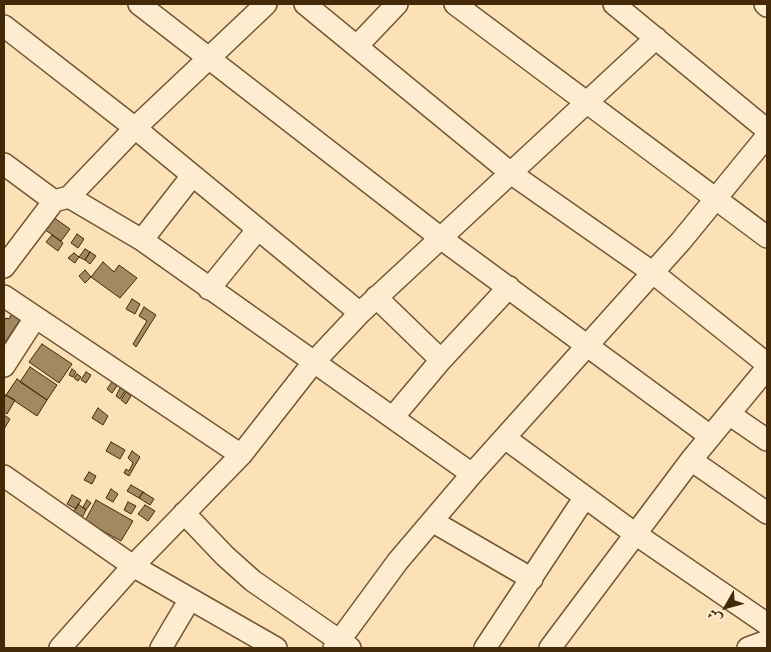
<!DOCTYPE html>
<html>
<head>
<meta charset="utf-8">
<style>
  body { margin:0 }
  #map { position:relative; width:771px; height:652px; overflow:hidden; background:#fce1b6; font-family:"Libre Caslon Text",Amiri,serif }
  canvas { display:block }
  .frame { position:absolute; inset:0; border:5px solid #432908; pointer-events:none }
  .north { position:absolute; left:701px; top:582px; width:50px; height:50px; -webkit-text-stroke:4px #fdecd0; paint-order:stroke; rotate:232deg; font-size:14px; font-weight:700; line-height:20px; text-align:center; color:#432908 }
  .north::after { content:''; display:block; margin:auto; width:18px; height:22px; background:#432908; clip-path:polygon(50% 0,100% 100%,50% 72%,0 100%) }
</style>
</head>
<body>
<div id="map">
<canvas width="771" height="652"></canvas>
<div class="frame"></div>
<div class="north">ش</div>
</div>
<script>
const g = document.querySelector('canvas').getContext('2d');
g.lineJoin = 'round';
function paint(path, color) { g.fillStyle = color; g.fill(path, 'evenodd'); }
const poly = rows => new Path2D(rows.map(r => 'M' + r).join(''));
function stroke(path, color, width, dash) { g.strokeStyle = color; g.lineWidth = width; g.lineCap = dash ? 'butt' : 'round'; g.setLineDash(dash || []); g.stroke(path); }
const building = poly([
  [53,217,70,229,61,241,44,229,53,217],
  [77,234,84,239,78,248,71,243,77,234],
  [52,235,63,243,58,251,46,242,52,235],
  [85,249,90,252,85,260,79,257,85,249],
  [90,252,96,256,90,264,85,260,90,252],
  [74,253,79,257,75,263,68,258,74,253],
  [103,262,114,272,119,265,137,278,120,298,91,277,103,262],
  [85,270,91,277,85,283,79,276,85,270],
  [132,299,140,304,135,314,126,309,132,299],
  [144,307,156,315,136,347,133,344,147,321,139,316,144,307],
  [12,313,21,318,4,344,4,321,6,318,9,319,12,313],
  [42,344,72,364,59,383,29,362,42,344],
  [30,367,57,385,47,400,20,382,30,367],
  [72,369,76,372,73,377,69,375,72,369],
  [86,372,91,375,86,383,81,380,86,372],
  [77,374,81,377,78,381,74,378,77,374],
  [17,379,47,400,37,416,6,395,17,379],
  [112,382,117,386,112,393,107,389,112,382],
  [120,388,125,391,120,399,116,396,120,388],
  [126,392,131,396,126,404,121,400,126,392],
  [6,395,15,400,7,414,4,412,4,399,6,395],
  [98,408,108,416,103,425,92,418,98,408],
  [4,415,10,419,4,429,4,415],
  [111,442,125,450,120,459,106,451,111,442],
  [132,451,140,457,129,476,124,473,126,469,129,471,133,463,128,458,132,451],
  [89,472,96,476,92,484,84,480,89,472],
  [131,485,143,492,139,498,127,491,131,485],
  [111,489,118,494,113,502,106,498,111,489],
  [143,492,154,499,150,505,139,498,143,492],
  [72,495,81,500,76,509,67,504,72,495],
  [87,500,91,503,86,510,83,507,87,500],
  [96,500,133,521,121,541,85,521,96,500],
  [128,502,136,506,131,514,124,510,128,502],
  [78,504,86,510,81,520,72,515,78,504],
  [145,505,155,511,148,521,138,514,145,505]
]);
paint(building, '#a38962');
stroke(building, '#432908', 1);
const minor = poly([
  [139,4,442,239,710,436],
  [305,4,512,174,652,272,767,364],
  [455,4,767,237],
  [614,4,767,130],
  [765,4,767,6],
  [4,26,135,128,360,313],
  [357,46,397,4],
  [4,164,54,201],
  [69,197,142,240,472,474],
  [142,240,192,176],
  [4,267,54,201,69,197,135,128,266,4],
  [209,289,258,229],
  [4,296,241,455],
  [376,297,441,360],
  [4,366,35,318],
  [729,414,767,440],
  [394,416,441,360,509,287],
  [505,438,634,533,767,624],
  [691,460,767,513],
  [4,476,133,566,276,648],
  [184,513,225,556,253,581,350,648],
  [432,521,532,579],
  [60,648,133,566,241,455,313,363,360,313,656,38],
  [161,648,190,599],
  [334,648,398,561,472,474,681,241,767,136],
  [485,648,585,497],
  [550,648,691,460,767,368],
  [748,648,767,641]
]);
stroke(minor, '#715734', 24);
stroke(minor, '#fdecd0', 21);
</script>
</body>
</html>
